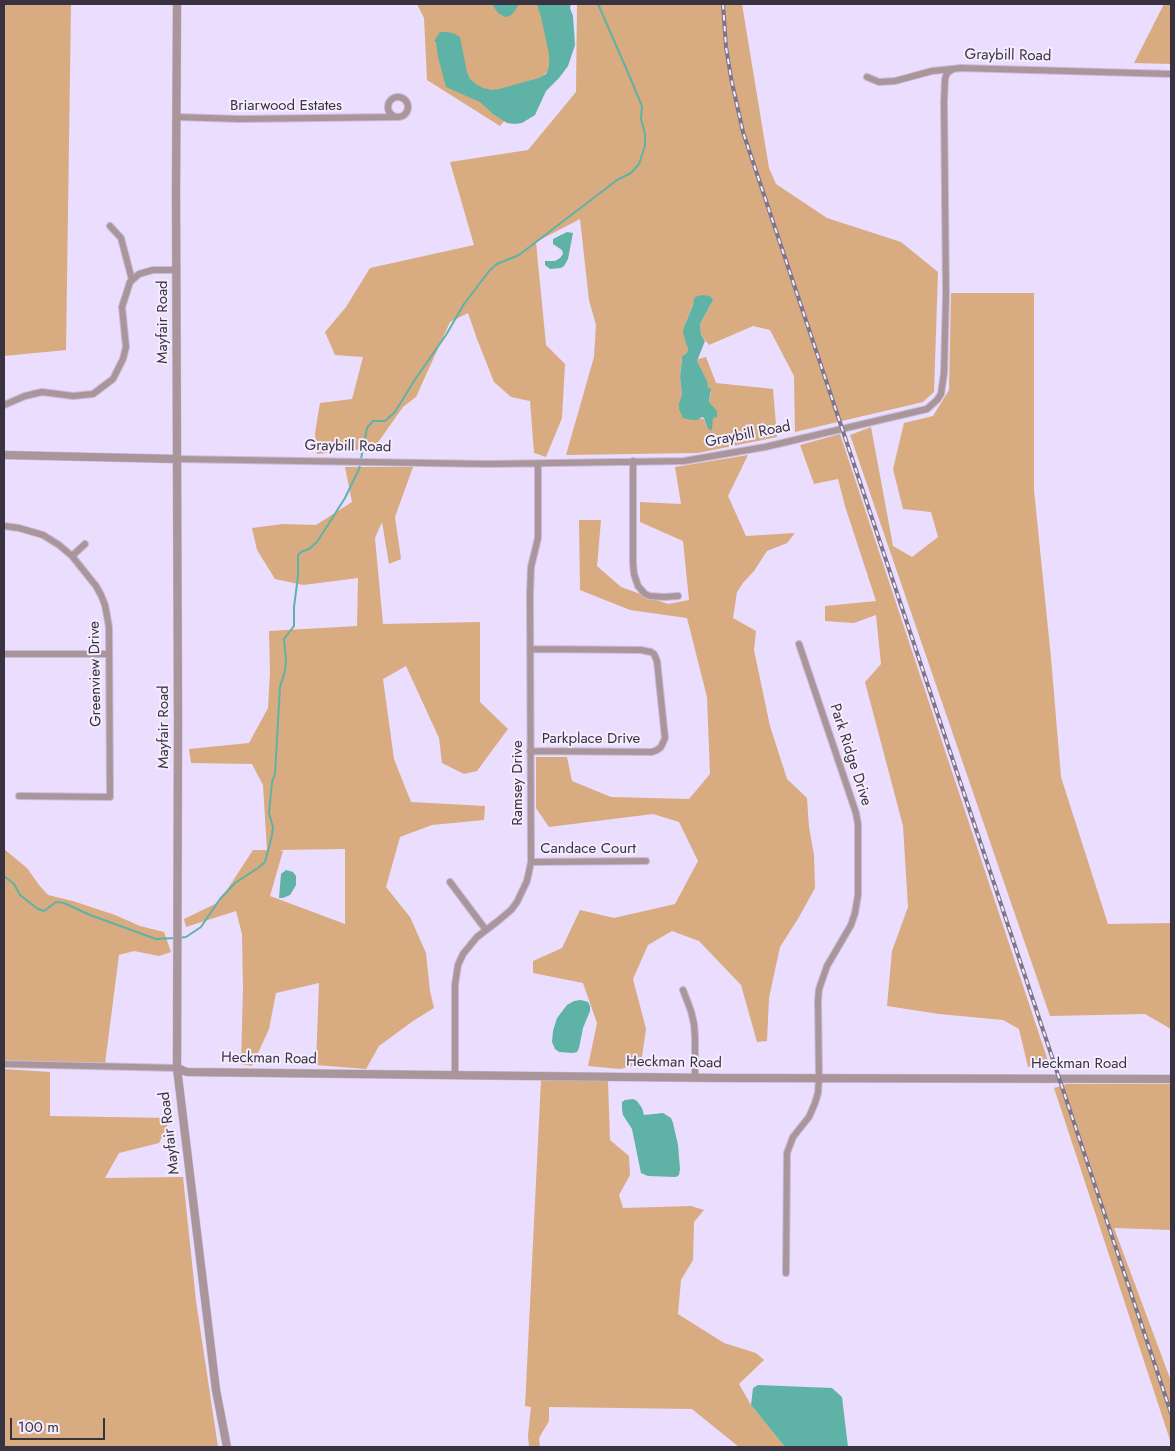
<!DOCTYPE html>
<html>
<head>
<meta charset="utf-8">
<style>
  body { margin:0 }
  #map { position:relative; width:1175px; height:1451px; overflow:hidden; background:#eaddfd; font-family:Jost,sans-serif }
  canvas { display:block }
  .frame { position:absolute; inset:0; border:5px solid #383241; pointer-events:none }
  .scale { position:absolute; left:10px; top:1418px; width:95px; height:22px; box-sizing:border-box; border:2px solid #383241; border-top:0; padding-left:6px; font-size:15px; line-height:18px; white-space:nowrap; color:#383241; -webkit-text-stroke:4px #f4edfd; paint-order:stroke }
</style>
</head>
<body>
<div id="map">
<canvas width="1175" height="1451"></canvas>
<div class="frame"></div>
<div class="scale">100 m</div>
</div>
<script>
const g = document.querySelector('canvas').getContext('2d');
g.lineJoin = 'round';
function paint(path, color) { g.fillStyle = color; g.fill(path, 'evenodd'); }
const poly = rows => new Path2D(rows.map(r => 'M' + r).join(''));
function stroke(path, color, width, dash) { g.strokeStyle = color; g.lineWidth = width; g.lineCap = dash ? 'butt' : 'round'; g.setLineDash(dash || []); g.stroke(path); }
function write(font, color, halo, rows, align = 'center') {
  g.font = font + ' Jost,sans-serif'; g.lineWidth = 4; g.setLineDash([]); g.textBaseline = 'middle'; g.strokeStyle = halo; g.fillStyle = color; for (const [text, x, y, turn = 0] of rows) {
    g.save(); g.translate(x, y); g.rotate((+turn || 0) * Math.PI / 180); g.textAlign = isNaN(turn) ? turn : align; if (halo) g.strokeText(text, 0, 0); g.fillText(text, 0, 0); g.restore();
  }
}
paint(poly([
  [4,4,71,4,66,350,4,356],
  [417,4,554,4,563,53,500,126,427,80,424,18],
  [577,4,780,4,742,4,769,168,776,184,827,218,901,242,938,272,934,392,923,402,795,432,794,376,770,330,753,326,709,345,701,335,700,324,713,300,694,302,684,327,688,349,687,353,682,356,680,377,682,394,679,403,699,418,704,419,708,429,712,424,713,418,709,402,711,393,697,361,698,359,706,357,716,383,773,389,777,437,698,453,566,455,594,357,596,325,589,300,580,219,536,242,546,345,565,364,562,418,546,457,534,453,530,401,511,397,494,382,477,339,468,313,450,322,416,397,403,407,374,448,317,454,315,433,320,403,352,399,363,357,335,355,325,332,346,307,370,268,474,245,450,162,528,150,576,92],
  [1164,4,1171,4,1171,64,1134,63],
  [951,293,1034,293,1034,490,1051,658,1061,777,1108,924,1171,923,1171,1029,1145,1014,1050,1016,850,435,871,427,893,546,912,557,938,537,931,512,903,509,893,469,904,423,933,416,949,390],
  [840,434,1048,1061,1028,1067,1019,1029,1003,1020,939,1014,887,1006,892,951,908,907,903,826,865,682,881,664,876,615,854,623,825,621,825,606,876,601,845,506,838,479,814,484,800,445],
  [748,455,728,496,746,536,795,533,787,543,767,551,754,571,743,583,737,592,733,618,756,631,754,650,770,726,787,779,807,798,809,827,814,855,815,888,799,917,780,947,769,998,767,1041,757,1042,741,985,699,941,672,931,648,945,633,979,646,1029,641,1064,620,1069,588,1066,597,1023,583,983,533,973,533,961,562,948,580,910,614,918,675,904,698,861,679,822,653,814,549,827,536,808,536,757,567,757,572,781,611,797,689,799,710,774,707,697,687,618,630,610,580,590,579,520,601,520,597,566,621,587,668,604,689,600,683,541,640,522,640,502,681,504,675,467],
  [345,467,413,467,395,517,401,559,389,564,382,522,375,538,383,624,480,622,480,702,508,729,477,771,464,774,442,763,439,738,406,666,383,679,394,759,411,802,485,806,484,820,432,825,400,837,386,887,410,917,426,953,430,991,434,1008,413,1021,379,1046,366,1069,316,1065,319,983,276,993,269,1029,252,1066,241,1064,243,988,242,934,236,911,186,927,184,919,219,902,253,850,267,850,263,785,252,764,191,763,189,749,249,743,268,708,270,673,269,631,357,626,358,578,303,585,275,579,257,550,252,528,283,524,316,525,352,502],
  [345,849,345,924,270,896,283,851,279,850],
  [4,849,27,868,39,885,48,895,73,901,115,915,140,926,164,932,171,952,159,956,134,951,119,955,105,1064,4,1062],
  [4,1069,50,1072,50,1116,171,1118,159,1143,119,1153,105,1178,183,1177,196,1301,218,1447,4,1447],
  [541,1080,608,1081,610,1140,629,1156,630,1175,619,1195,623,1208,691,1206,704,1210,694,1222,693,1260,681,1280,678,1314,724,1343,756,1353,764,1360,739,1384,751,1405,785,1447,739,1447,692,1409,549,1407,549,1421,539,1438,540,1447,529,1447,528,1435,531,1407,525,1406],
  [1067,1084,1171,1084,1171,1230,1114,1228,1171,1381,1171,1443,1054,1088]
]), '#d9ab80');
paint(poly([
  [492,4,519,4,514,12,510,16,505,17,498,13],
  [537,4,571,4,570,8,573,16,575,45,568,66,559,78,546,91,535,115,522,123,515,124,507,123,493,114,480,102,446,87,438,57,436,42,434,41,440,32,448,32,455,34,460,37,467,72,470,79,476,84,483,88,492,90,499,89,539,78,546,74,549,67,549,54,541,17],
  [567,232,573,233,568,259,564,266,561,268,550,269,545,265,545,261,555,261,560,258,563,254,562,250,553,244,553,239],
  [702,295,709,296,712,298,713,300,700,324,701,335,705,341,697,361,707,381,708,387,711,389,709,402,717,411,717,417,713,418,712,430,708,429,704,418,702,417,697,420,692,420,683,418,679,409,679,403,682,394,680,377,682,359,682,356,687,353,688,349,683,333,684,327,693,305,694,299,695,297],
  [286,870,293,872,296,876,296,885,290,895,283,898,279,898,281,874],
  [581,1000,588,1002,590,1006,590,1011,583,1028,579,1048,577,1052,573,1053,559,1052,555,1049,552,1042,553,1031,557,1018,567,1005,574,1001],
  [633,1099,637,1101,642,1108,644,1115,663,1113,671,1118,673,1123,678,1145,680,1169,679,1175,676,1177,648,1176,641,1173,632,1129,623,1115,622,1110,622,1102,625,1100],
  [758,1385,832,1388,842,1397,848,1447,785,1447,751,1405,753,1388]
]), '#5fb2a6');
stroke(poly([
  [361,459,367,428,373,421,385,421,395,412,414,381,446,335,464,304,490,270,497,264,519,255,617,180,631,173,639,164,645,146,645,134,641,119,642,106,626,68,598,4],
  [4,876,14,884,20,895,38,909,44,911,56,902,64,903,90,915,156,939,175,938],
  [179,938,186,937,201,927,220,899,235,883,258,868,265,862,272,835,273,827,269,813,272,782,275,774,280,687,285,671,286,661,284,639,294,626,294,607,298,576,298,555,301,552,309,549,317,542,345,498,359,469,360,464]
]), '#5fb2a6', 2);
const minor = poly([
  [867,77,879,82,895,81,932,71,952,69],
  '388 107a10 10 0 1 1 20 0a10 10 0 1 1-20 0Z',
  [177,117,240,119,395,117],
  [110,226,121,238,132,280],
  [4,405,25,396,42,392,73,396,93,394,113,379,123,359,126,347,122,307,130,282,139,274,153,270,177,270],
  [177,459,488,464,684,461,765,447,927,409,937,400,941,394,944,373,946,294,944,102,945,79,947,73,953,69,960,68,1171,74],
  [633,461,633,563,634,574,638,586,645,594,650,596,664,597,678,596],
  [4,526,19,528,43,535,59,545,72,556,96,586,101,595,105,605,109,627,110,797,19,796],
  [72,556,85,544],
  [4,654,109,654],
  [530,751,652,752,657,750,661,747,665,738,657,661,654,654,651,652,641,650,531,649],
  [531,862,646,861],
  [450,882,486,930],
  [683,990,691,1011,694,1024,695,1036,695,1077],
  [4,1064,177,1068],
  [455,1075,455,985,458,965,463,954,477,937,498,921,511,910,517,902,527,881,531,862,530,593,531,567,538,538,538,464],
  [786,1273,787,1153,793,1137,809,1117,815,1103,818,1093,819,1078,818,1001,819,989,827,966,851,925,855,913,858,895,858,824,856,813,799,644]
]);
const tertiary = poly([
  [177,4,176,193,178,721,177,1068,216,1390,227,1447],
  [4,455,177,459],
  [177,1068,187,1072,439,1075,719,1078,1171,1079]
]);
stroke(minor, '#c6bbd7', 8);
stroke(tertiary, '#c6bbd7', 9);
stroke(minor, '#aa959a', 6);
stroke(tertiary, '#aa959a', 8);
const rail = poly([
  [723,4,726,47,731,78,743,132,1171,1413]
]);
stroke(rail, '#7e758b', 4);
stroke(rail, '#f4edfd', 2, [5.5]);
write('15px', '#383241', '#f4edfd', [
  ["Graybill Road",1008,56,1],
  ["Briarwood Estates",286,106],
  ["Mayfair Road",163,322,-90],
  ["Graybill Road",748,435,-11],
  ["Graybill Road",348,447,1],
  ["Greenview Drive",96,674,-91],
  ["Mayfair Road",164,727,-90],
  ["Parkplace Drive",591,739],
  ["Park Ridge Drive",850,755,72],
  ["Ramsey Drive",518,783,-90],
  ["Candace Court",588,849],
  ["Heckman Road",269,1059,1],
  ["Heckman Road",674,1063,1],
  ["Heckman Road",1079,1064],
  ["Mayfair Road",170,1133,-97]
]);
</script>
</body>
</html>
